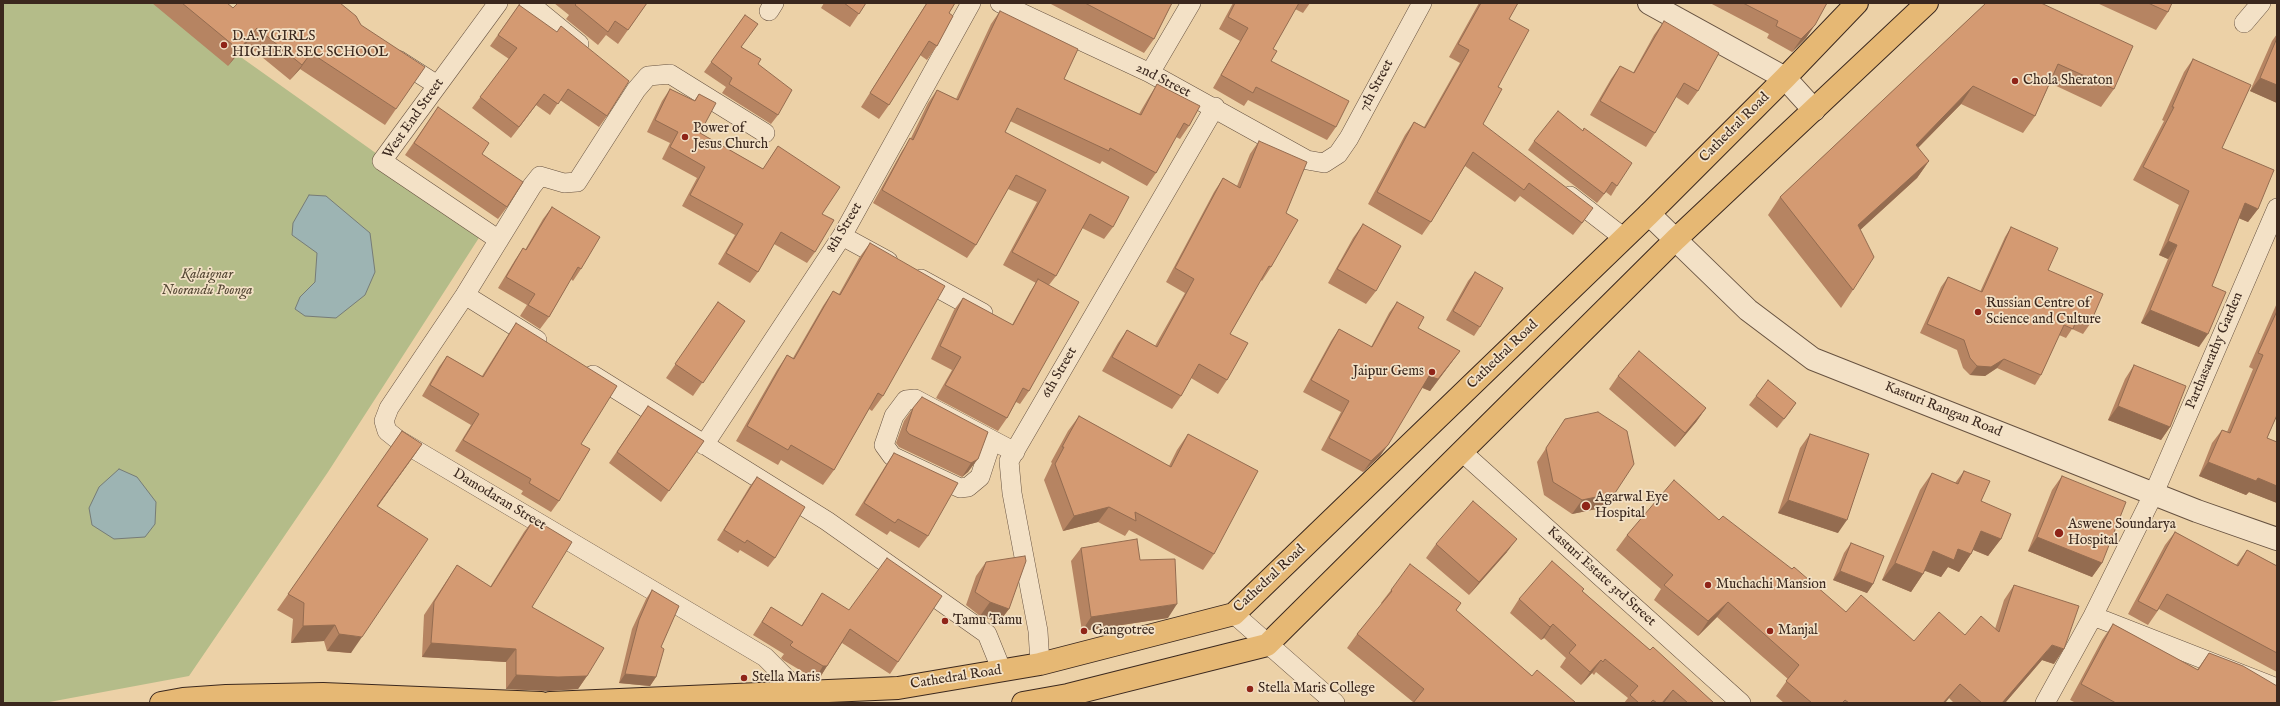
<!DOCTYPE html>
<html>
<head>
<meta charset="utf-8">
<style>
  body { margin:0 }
  #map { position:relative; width:2280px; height:706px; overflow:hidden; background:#ecd1a7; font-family:"IM FELL English",serif }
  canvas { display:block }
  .frame { position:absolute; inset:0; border:4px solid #3b281e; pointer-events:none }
</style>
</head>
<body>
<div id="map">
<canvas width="2280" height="706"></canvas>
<div class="frame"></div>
</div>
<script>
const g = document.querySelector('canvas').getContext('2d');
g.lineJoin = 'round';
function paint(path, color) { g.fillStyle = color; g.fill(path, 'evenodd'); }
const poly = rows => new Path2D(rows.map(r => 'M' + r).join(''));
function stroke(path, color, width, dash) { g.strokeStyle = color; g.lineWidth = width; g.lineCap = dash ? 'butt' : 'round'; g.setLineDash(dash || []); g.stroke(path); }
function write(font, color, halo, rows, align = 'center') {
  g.font = font + ' "IM FELL English",serif'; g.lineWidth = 3.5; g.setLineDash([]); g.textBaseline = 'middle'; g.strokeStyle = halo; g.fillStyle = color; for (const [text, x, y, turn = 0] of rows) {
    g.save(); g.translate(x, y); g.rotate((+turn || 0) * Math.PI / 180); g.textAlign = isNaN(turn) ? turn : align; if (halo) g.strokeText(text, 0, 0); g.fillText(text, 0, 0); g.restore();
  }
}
paint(poly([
  [3,3,178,3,228,48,484,230,328,472,189,676,44,703,3,703]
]), '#b4bc89');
const water = poly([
  [309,195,326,196,370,233,375,272,365,295,336,318,305,316,295,309,300,297,315,282,317,253,292,235,293,223,309,195],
  [119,469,137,477,156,502,155,524,145,537,114,539,92,525,89,508,99,487,119,469]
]);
paint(water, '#9db4b3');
stroke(water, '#767c77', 1);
const minor = poly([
  [498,3,382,161,499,240],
  [529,3,579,44],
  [1000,3,1150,73,1307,160,1324,163,1338,154,1349,138,1422,3],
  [769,11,774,3],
  [2244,23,2261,3],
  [398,60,437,85],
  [1150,73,1191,3],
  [765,133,670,74,648,76,636,90,577,182,564,183,540,176,532,186,465,295,389,408,384,421,387,431,397,439,765,657,800,692],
  [1570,196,1624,238],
  [842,236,888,261],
  [921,279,983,313],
  [465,295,537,340],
  [593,375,827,521,987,634,1002,671],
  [992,440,980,477,968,487,960,488,892,456,884,445,894,416,906,400,915,399,992,440,1015,452],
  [704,445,842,236,971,3],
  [1461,451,1741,703],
  [1234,614,1335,703],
  [2093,616,2277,688],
  [1040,664,1038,631,1012,493,1009,461,1215,107],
  [2045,703,2093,616,2154,493,2277,208]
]);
const tertiary = poly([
  [1649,3,1785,78,1814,110],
  [1649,214,1748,310,1813,359,2197,511,2277,539]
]);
const primary = poly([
  [161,703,183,699,226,696,323,694,541,703],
  [550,703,898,688,1040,664,1234,614,1649,214,1785,78,1857,3],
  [1023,703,1068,695,1267,645,1675,240,1927,3]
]);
stroke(minor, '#675240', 20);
stroke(tertiary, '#675240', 24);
stroke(primary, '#3b281e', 24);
stroke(minor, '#f3e1c6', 19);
stroke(tertiary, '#f3e1c6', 22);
stroke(primary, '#e6b874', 22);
paint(poly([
  [152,3,227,3,233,8,238,3,396,109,385,125,300,69,290,80,246,44,228,66],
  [554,3,647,3,618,44,606,35,598,45,566,19,569,15],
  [824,3,866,3,850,27,821,8],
  [924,3,955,3,949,13,937,46,927,60,920,55,889,105,879,119,861,107,926,4],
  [1049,3,1172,3,1154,39,1144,53],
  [1233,3,1310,3,1303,13,1295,9,1273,49,1271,61,1336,127,1327,140,1248,100,1244,106,1213,88,1240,41,1219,29],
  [1479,3,1518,3,1509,19,1498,87,1483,124,1584,221,1573,235,1520,196,1515,202,1465,166,1431,222,1422,235,1368,204,1405,135,1414,122,1424,127,1460,63,1449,57],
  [1710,3,1827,3,1806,38,1792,52,1767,38,1769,34],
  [1986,3,2114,89,2101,107,2050,83,2035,116,2023,133,1961,104,1918,148,1929,161,1917,178,1860,230,1853,290,1841,308,1768,215,1780,197],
  [2097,3,2172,3,2168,12,2156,30],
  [519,5,607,116,599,127,560,100,550,115,536,105,511,138,472,108,509,59,490,46],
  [1000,11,1064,79,1139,114,1149,97,1157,84,1189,126,1180,139,1176,137,1156,173,1147,186,1102,161,1100,164,1010,121,1005,132,1113,227,1104,239,1082,228,1056,276,1049,285,1029,391,1020,404,1016,402,1007,418,998,431,936,398,952,370,931,359,954,310,963,298,1012,325,1030,292,1036,283,1003,265,1037,202,1008,189,976,245,967,258,873,203,902,151,911,138,928,103,937,90,956,99,991,24],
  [745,15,742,47,758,64,778,115,771,124,722,93,726,87,704,72],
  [1664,21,1698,91,1688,105,1676,97,1655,133,1646,147,1590,115,1611,79,1620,66,1633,73,1654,35],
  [2277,34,2277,103,2250,91,2272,41],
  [2193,59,2222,148,2258,209,2248,222,2239,218,2212,286,2199,347,2141,323,2168,259,2159,255,2179,205,2133,180,2164,121,2162,120,2184,72],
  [670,89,694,101,699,94,700,133,763,169,778,146,822,214,815,252,807,263,774,244,758,272,750,283,718,264,735,235,682,206,697,178,662,159,670,143,647,132,662,101],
  [438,107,482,154,507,207,498,219,405,155],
  [1582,131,1617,186,1611,196,1606,192,1597,203,1528,150,1534,141],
  [1259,141,1286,213,1271,267,1262,281,1261,280,1230,334,1227,380,1218,394,1191,378,1181,396,1172,409,1102,371,1118,343,1127,330,1155,346,1185,293,1166,282,1214,192,1223,178,1237,186,1250,154],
  [552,207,581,269,573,281,571,279,549,317,540,329,520,316,527,305,498,288,515,260,523,248,525,250,543,219],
  [1363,224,1376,291,1366,304,1328,283,1353,238],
  [2011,227,2048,270,2090,324,2083,334,2072,329,2066,338,2059,335,2041,375,2035,385,1997,368,1985,376,1970,375,1963,368,1957,350,1920,333,1941,287,1948,277,1980,292,2005,237],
  [870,243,883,396,872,411,869,409,834,470,823,485,781,460,778,465,736,441,777,370,787,355,793,358,823,306,833,291,839,294,859,258],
  [1475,272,1480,327,1474,336,1446,320,1468,281],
  [718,302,745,321,693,396,666,378],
  [1397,302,1418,328,1460,351,1430,391,1422,388,1380,456,1363,472,1321,450,1341,412,1303,392,1331,341,1339,329,1371,347,1389,313],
  [2277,303,2277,415,2267,438,2277,442,2277,503,2249,492,2246,495,2199,476,2212,443,2222,430,2227,432,2253,369,2249,367],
  [516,323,581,444,559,501,551,512,521,494,523,491,455,451,471,425,422,396,439,367,447,356,482,376,508,335],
  [2134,365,2170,427,2161,440,2108,420,2125,379],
  [1618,376,1706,408,1696,422,1675,447,1609,389],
  [1756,396,1796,403,1777,428,1749,405],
  [648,406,704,441,661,502,609,463],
  [913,408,988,432,968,472,962,477,899,447,896,443,904,421],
  [1079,416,1169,466,1177,450,1188,434,1214,554,1203,570,1129,530,1125,536,1098,522,1063,531,1044,480,1052,463,1051,462,1068,431],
  [1565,419,1615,493,1606,507,1572,514,1544,495,1537,462],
  [402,431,422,444,378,506,351,653,327,651,324,641,291,643,293,619,277,610],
  [1810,434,1838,533,1778,513,1800,448],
  [894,453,928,536,919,548,890,531,887,535,855,515,886,465],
  [1964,471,1981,501,2001,539,1988,556,1973,550,1971,554,1959,572,1948,567,1941,577,1925,570,1923,574,1911,592,1882,580,1920,490,1932,473,1955,483],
  [2062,476,2102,563,2092,577,2028,551,2052,490],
  [757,477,775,558,768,567,740,550,738,553,717,540,750,486],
  [534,519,532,607,587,676,578,689,548,691,506,689,506,662,422,657,424,615,457,565,490,587,524,532],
  [1719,520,1846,612,1914,641,1965,635,1995,629,2004,600,2014,585,2054,664,2042,660,2005,703,1954,703,1949,698,1945,703,1784,703,1776,696,1788,679,1717,617,1698,636,1654,600,1661,589,1616,550,1627,535],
  [2175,532,2236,565,2247,550,2277,566,2277,672,2159,609,2148,625,2128,614,2165,545],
  [1851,543,1873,584,1867,593,1833,580,1844,553],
  [1436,544,1507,552,1469,595,1426,558],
  [1081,548,1140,560,1168,618,1082,631,1071,561],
  [986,562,1009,609,999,622,980,616,966,605,976,576],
  [652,590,656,677,650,686,619,683,632,629,646,599],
  [1391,590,1461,603,1456,610,1532,676,1575,702,1413,702,1347,648,1357,634,1382,604,1381,603],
  [1582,591,1650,650,1714,703,1624,703,1628,698,1596,672,1594,675,1592,673,1581,685,1560,667,1566,658,1544,638,1541,640,1510,613,1519,599],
  [822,593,898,662,890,674,842,643,827,666,819,679,815,679,783,660,781,658,784,654,753,635,771,607,801,626,814,606],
  [2113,624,2197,670,2209,653,2277,703,2076,703,2070,700,2102,640]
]), '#b68462');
paint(poly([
  [1815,25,1806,38,1792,52,1801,39],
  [257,28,246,44,228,66,239,50],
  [311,53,300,69,290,80,302,65],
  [2260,78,2277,85,2277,103,2250,91],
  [1973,86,1961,104,1904,162,1916,145],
  [544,94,536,105,511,138,519,127],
  [1929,161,1917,178,1846,243,1858,225],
  [2245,203,2258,209,2248,222,2236,217],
  [2168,241,2177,245,2168,259,2159,255],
  [2150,310,2208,334,2199,347,2141,323],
  [1460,351,1430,391,1421,387,1429,376],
  [2004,359,1997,368,1985,376,1970,375,1977,366],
  [1796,403,1790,412,1777,428,1784,419],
  [2118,406,2170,427,2161,440,2108,420],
  [1706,408,1696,422,1675,447,1685,433],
  [422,444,411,460,366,522,377,506],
  [1388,445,1380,456,1363,472,1371,461],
  [978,459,968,472,962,477,971,463],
  [2208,462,2258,478,2277,486,2277,503,2249,492,2246,495,2199,476],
  [1615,493,1606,507,1572,514,1582,500],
  [1788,500,1847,520,1838,533,1778,513],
  [1109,507,1098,522,1063,531,1074,516],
  [1981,531,2001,539,1988,556,1969,548],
  [2037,537,2102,563,2092,577,2028,551],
  [1517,539,1507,552,1469,595,1479,582],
  [1958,549,1971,554,1959,572,1948,567,1941,577,1920,569,1933,551],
  [1895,563,1923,574,1911,592,1882,580],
  [1840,571,1873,584,1867,593,1833,580],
  [990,602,1009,609,999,622,980,616],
  [1728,602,1717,617,1698,636,1708,621],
  [1177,604,1168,618,1082,631,1091,617],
  [1553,624,1544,638,1541,640,1550,627],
  [335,625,324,641,291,643,303,626],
  [339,634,362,637,351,653,327,651],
  [431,643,516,649,506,662,422,657],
  [2052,645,2064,649,2054,664,2042,660,2005,703,2002,703],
  [1601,660,1592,673,1581,685,1590,672],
  [823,666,827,666,819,679,815,679],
  [625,674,656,677,650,686,619,683],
  [516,675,587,676,578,689,548,691,506,689],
  [1960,684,1945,703,1943,703],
  [1673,690,1664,703,1662,703]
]), '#946c50');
const building = poly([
  [182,3,227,3,233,8,238,3,340,3,356,16,361,25,425,67,396,109,311,53,302,65,257,28,239,50,182,3],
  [577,3,647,3,628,30,615,21,608,32,575,5,577,3],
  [844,3,866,3,859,14,844,3],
  [927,3,955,3,949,13,953,16,937,46,929,41,889,105,870,93,927,3],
  [1085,3,1172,3,1154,39,1085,3],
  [1235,3,1299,3,1273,49,1277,51,1271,61,1349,101,1336,127,1256,87,1253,93,1221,75,1248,28,1228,17,1235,3],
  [1481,3,1518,3,1509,19,1529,30,1498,87,1502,89,1483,124,1593,208,1582,223,1529,183,1524,190,1473,152,1431,222,1377,192,1414,122,1425,128,1469,50,1458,44,1481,3],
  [1743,3,1827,3,1815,25,1801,39,1776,26,1778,21,1743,3],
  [1986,3,2041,3,2133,46,2114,89,2058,64,2035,116,1973,86,1916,145,1929,161,1858,225,1874,257,1853,290,1780,197,1986,3],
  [2148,3,2172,3,2168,12,2148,3],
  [519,5,557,32,561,26,629,81,607,116,568,89,558,104,544,94,519,127,480,97,517,48,498,35,519,5],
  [1000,11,1078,49,1064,79,1141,115,1157,84,1200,106,1189,126,1184,123,1156,173,1110,148,1109,151,1017,108,1005,132,1129,197,1113,227,1090,214,1056,276,1012,252,1046,190,1016,175,976,245,882,190,910,138,913,140,937,90,958,100,1000,11],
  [745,15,758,24,741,47,761,59,758,64,792,90,778,115,729,84,732,78,711,62,745,15],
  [1664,21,1719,53,1698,91,1684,83,1655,133,1600,101,1620,66,1634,73,1664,21],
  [2277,38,2277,85,2260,78,2277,38],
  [2193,59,2251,85,2222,148,2274,170,2258,209,2245,203,2212,286,2226,292,2208,334,2150,310,2177,245,2168,241,2189,191,2143,167,2174,107,2172,107,2193,59],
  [670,89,695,101,699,94,716,103,700,133,763,169,778,146,840,187,822,214,834,220,815,252,781,232,758,272,726,253,743,224,690,195,705,167,670,147,678,132,655,120,670,89],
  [438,107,489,143,482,154,523,182,507,207,414,143,438,107],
  [1558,111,1583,131,1584,128,1632,163,1617,186,1612,182,1604,194,1534,141,1558,111],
  [1259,141,1307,162,1286,213,1298,220,1271,267,1269,266,1230,334,1248,343,1227,380,1199,364,1181,396,1112,357,1127,330,1157,347,1194,279,1175,268,1223,178,1240,188,1259,141],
  [552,207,600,237,581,269,578,267,549,317,528,305,535,294,506,277,523,248,526,250,552,207],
  [1363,224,1401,246,1376,291,1337,269,1363,224],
  [2011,227,2058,248,2048,270,2103,294,2090,324,2077,318,2073,329,2064,325,2041,375,2004,359,1991,367,1977,366,1970,358,1964,340,1927,324,1948,277,1982,292,2011,227],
  [870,243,945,286,883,396,878,393,834,470,791,445,788,450,747,426,787,355,794,359,833,291,840,295,870,243],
  [1475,272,1503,288,1480,327,1453,311,1475,272],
  [1038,279,1079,302,1029,391,1023,388,1007,418,945,385,961,357,940,346,963,298,1013,325,1038,279],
  [718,302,745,321,703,383,675,364,718,302],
  [1397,302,1424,317,1418,328,1460,351,1438,379,1429,376,1388,445,1371,461,1329,438,1349,401,1311,380,1339,329,1372,347,1397,302],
  [2277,311,2277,415,2267,438,2277,442,2277,486,2258,478,2256,481,2208,462,2222,430,2230,433,2263,355,2258,353,2277,311],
  [516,323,617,386,581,444,590,449,559,501,529,483,531,479,463,440,479,414,430,385,447,356,483,377,516,323],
  [1639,351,1706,408,1685,433,1618,376,1639,351],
  [2134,365,2186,386,2170,427,2118,406,2134,365],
  [1768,380,1796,403,1784,419,1756,396,1768,380],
  [922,397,988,432,978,459,971,463,909,434,906,430,913,408,922,397],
  [648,406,704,441,669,491,617,452,648,406],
  [1598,412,1627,431,1634,464,1615,493,1582,500,1553,482,1546,448,1565,419,1598,412],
  [1079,416,1171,467,1188,434,1258,471,1214,554,1135,512,1136,521,1109,507,1074,516,1055,464,1064,447,1062,447,1079,416],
  [402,431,422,444,377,506,428,539,362,637,339,634,335,625,303,626,304,603,288,594,402,431],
  [1810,434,1869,454,1847,520,1788,500,1810,434],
  [894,453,958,483,928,536,898,519,895,523,864,503,894,453],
  [1964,471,1990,481,1981,501,2011,514,2001,539,1981,531,1971,554,1958,549,1954,560,1933,551,1923,574,1895,563,1932,473,1958,484,1964,471],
  [2062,476,2126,502,2102,563,2037,537,2062,476],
  [757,477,805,507,775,558,747,540,745,543,724,530,757,477],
  [1674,480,1719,520,1723,516,1792,569,1794,567,1846,612,1861,595,1914,641,1939,612,1965,635,1981,616,1999,632,2014,585,2079,606,2064,649,2052,645,2002,703,1982,703,1960,684,1943,703,1849,703,1845,700,1842,703,1812,703,1786,681,1799,665,1728,602,1708,621,1664,585,1673,575,1627,535,1674,480],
  [1473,501,1517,539,1479,582,1436,544,1473,501],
  [534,519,572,542,532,607,604,648,587,676,558,677,516,675,516,649,431,643,434,602,457,565,491,587,534,519],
  [2175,532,2238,566,2247,550,2277,566,2277,653,2167,594,2157,611,2138,601,2175,532],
  [1137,539,1140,560,1175,559,1177,604,1091,617,1081,548,1137,539],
  [1851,543,1884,556,1873,584,1840,571,1851,543],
  [1025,556,1026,561,1009,609,990,602,975,592,986,562,1025,556],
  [887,558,942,596,898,662,850,629,827,666,823,666,792,647,790,645,793,642,762,622,771,607,802,626,822,593,849,610,887,558],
  [1552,561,1584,589,1582,591,1650,650,1653,647,1714,703,1688,703,1673,690,1662,703,1657,703,1653,700,1650,703,1639,703,1630,695,1638,686,1605,659,1603,662,1601,660,1590,672,1569,653,1576,645,1553,624,1550,627,1519,599,1552,561],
  [1410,564,1461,603,1456,610,1532,676,1537,670,1575,702,1574,703,1413,703,1424,689,1357,634,1392,591,1391,590,1410,564],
  [652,590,679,606,661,647,664,649,656,677,625,674,639,620,652,590],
  [2113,624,2198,670,2209,653,2243,666,2277,686,2277,703,2116,703,2081,684,2113,624]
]);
paint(building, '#d49a72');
stroke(building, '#946c50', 1);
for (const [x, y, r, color] of [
  [224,45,4,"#8f2418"],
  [2015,81,4,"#8f2418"],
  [685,137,4,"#8f2418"],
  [1978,312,4,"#8f2418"],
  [1432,372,4,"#8f2418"],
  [1586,506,5,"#8f2418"],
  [2059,533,5,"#8f2418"],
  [1708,585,4,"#8f2418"],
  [945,621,4,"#8f2418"],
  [1084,631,4,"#8f2418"],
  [1770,631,4,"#8f2418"],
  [744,678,4,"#8f2418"],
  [1250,689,4,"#8f2418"]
]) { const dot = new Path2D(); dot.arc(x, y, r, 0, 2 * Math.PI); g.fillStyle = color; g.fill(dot); stroke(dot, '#f3e1c6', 1.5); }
write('14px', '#3b281e', '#f3e1c6', [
  ["D.A.V GIRLS",232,37],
  ["HIGHER SEC SCHOOL",232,53],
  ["Chola Sheraton",2023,81],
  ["Power of",693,129],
  ["Jesus Church",693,145],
  ["Russian Centre of",1986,304],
  ["Science and Culture",1986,320],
  ["Jaipur Gems",1424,372,"right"],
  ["Agarwal Eye",1595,498],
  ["Hospital",1595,514],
  ["Aswene Soundarya",2068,525],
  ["Hospital",2068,541],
  ["Muchachi Mansion",1716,585],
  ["Tamu Tamu",953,621],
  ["Gangotree",1092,631],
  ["Manjal",1778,631],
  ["Stella Maris",752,678],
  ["Stella Maris College",1258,689]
], 'left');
write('14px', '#3b281e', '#f3e1c6', [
  ["2nd Street",1163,81,27],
  ["7th Street",1377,86,-62],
  ["West End Street",414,119,-55],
  ["Cathedral Road",1735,128,-45],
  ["8th Street",845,228,-59],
  ["Parthasarathy Garden",2215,351,-67],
  ["Cathedral Road",1503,355,-44],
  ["6th Street",1060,373,-60],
  ["Kasturi Rangan Road",1943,410,22],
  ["Damodaran Street",499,500,31],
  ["Kasturi Estate 3rd Street",1601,577,42],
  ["Cathedral Road",1270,579,-43],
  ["Cathedral Road",956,678,-9]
]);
write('italic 14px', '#534633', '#f3e1c6', [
  ["Kalaignar",207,275],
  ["Noorandu Poonga",207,291]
]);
</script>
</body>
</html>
